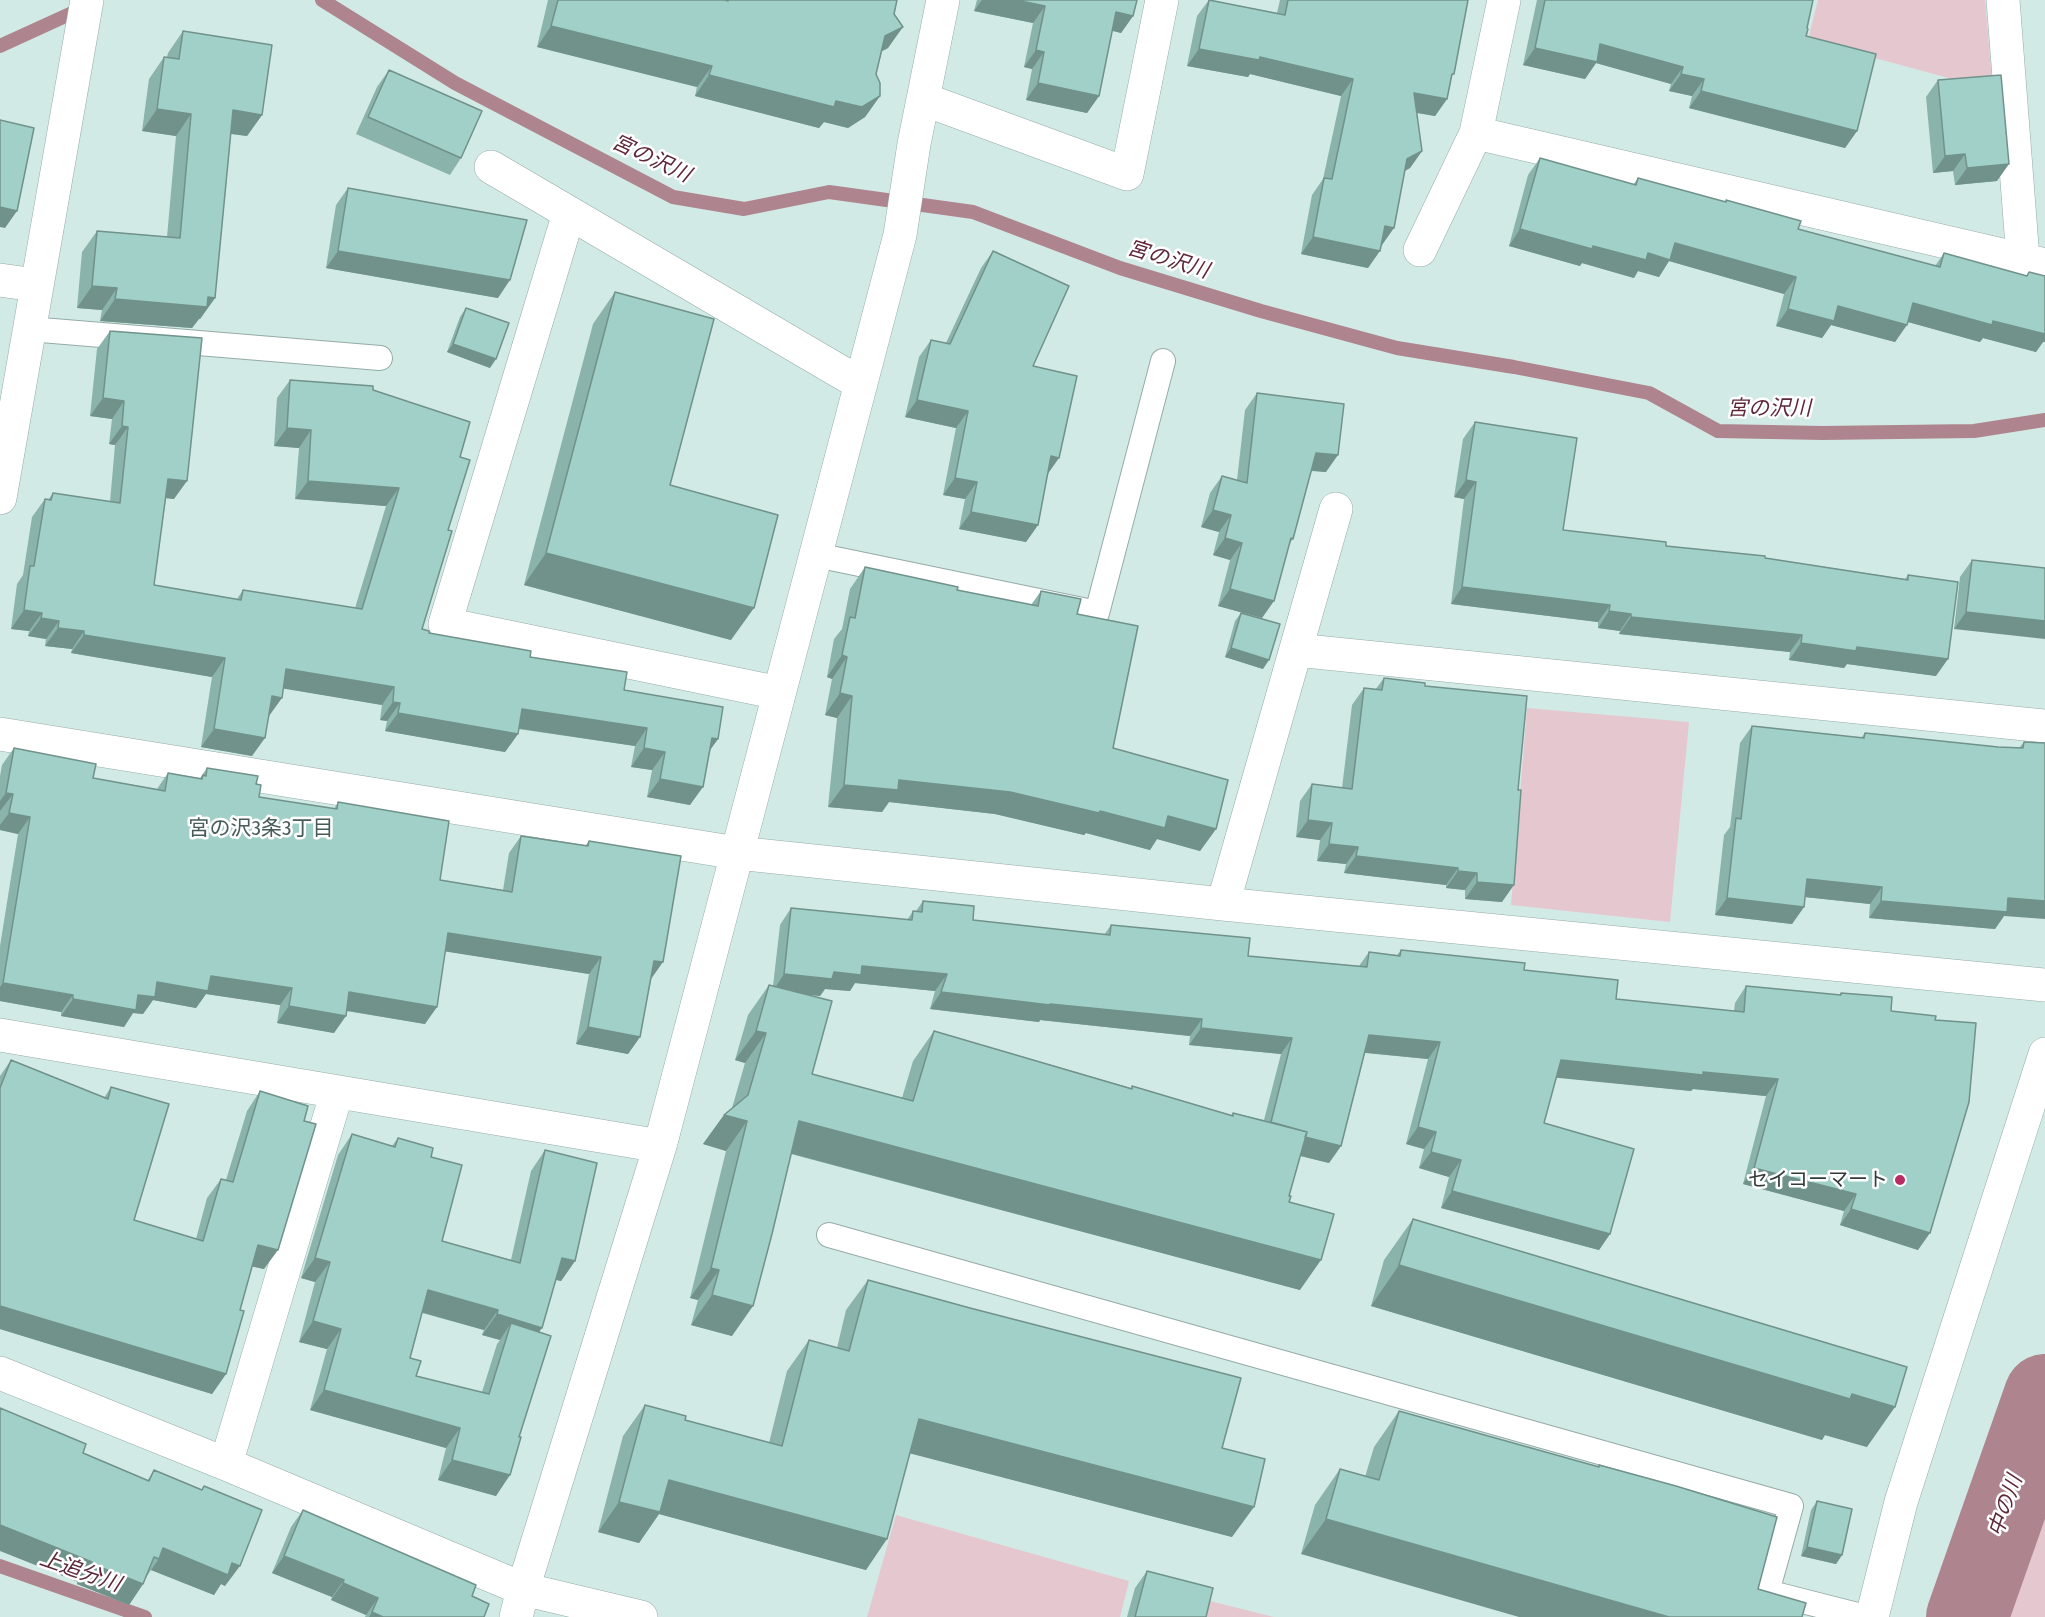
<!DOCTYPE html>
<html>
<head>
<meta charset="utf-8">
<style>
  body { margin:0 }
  canvas { display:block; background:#d2eae5 }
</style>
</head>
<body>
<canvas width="2045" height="1617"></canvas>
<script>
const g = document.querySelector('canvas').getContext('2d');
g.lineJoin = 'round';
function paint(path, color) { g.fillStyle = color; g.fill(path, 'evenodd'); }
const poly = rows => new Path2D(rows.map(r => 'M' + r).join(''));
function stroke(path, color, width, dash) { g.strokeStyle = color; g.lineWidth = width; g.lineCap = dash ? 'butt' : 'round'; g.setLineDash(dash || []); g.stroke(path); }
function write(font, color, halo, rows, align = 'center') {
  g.font = font + ' "Fira Sans Condensed","Noto Sans JP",sans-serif'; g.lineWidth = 5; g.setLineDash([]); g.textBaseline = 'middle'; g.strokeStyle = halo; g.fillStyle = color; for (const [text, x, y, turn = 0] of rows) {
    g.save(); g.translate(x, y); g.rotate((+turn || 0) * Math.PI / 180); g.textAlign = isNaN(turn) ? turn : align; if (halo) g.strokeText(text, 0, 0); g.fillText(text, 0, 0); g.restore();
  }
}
paint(poly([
  [1818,0,1985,0,1993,90,1808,40],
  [1527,708,1689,722,1670,922,1511,905],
  [2045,1500,2045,1617,2006,1617],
  [896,1515,1129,1581,1120,1617,867,1617],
  [1206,1600,1274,1617,1202,1617]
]), '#e5c8cf');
stroke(poly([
  [322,0,455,83,673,197,744,209,829,192,973,212,1120,268,1261,311,1397,348,1514,367,1649,393,1718,431,1822,433,1974,431,2045,420],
  [0,46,83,8],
  [0,1566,145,1617]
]), '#ae858f', 14);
stroke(poly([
  [1967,1617,2045,1395]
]), '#ae858f', 82);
const lane = poly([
  [29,329,380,358],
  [816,555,1097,613,1163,361],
  [829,1235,1791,1506,1767,1592,1865,1617]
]);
const street = poly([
  [2003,0,2023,259],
  [923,99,1127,174,1162,0],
  [1476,133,2045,265],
  [491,167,861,384],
  [569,213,445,624,779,693],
  [1420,250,1476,133,1504,0],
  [0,280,36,285],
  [0,498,87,0],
  [1296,650,2045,726],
  [0,734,737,853,1223,904,2045,985],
  [1223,904,1336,509],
  [0,1035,660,1146],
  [0,1373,226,1464,523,1589,641,1617],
  [226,1464,337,1092],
  [516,1617,523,1589,660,1146,900,235,914,144,943,0],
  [1872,1617,1901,1502,2045,1054]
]);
stroke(lane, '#95aba7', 26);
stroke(street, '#95aba7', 34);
stroke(lane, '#fff', 24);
stroke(street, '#fff', 33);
paint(poly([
  [548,0,897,0,888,48,882,51,876,74,880,96,865,117,848,128,824,122,819,128,695,96,697,87,537,47],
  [977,0,1137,0,1133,16,1121,33,1112,30,1099,96,1087,113,1026,100,1032,69,1024,67,1033,23,974,11],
  [1209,0,1277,13,1280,0,1468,0,1447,99,1435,116,1416,113,1422,151,1410,168,1405,171,1382,245,1368,268,1301,254,1312,195,1323,179,1341,96,1250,74,1248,77,1187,66,1197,16],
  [1537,0,1813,0,1807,28,1806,36,1857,131,1845,148,1689,108,1692,96,1669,91,1671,84,1596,63,1585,79,1523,65],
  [183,31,262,115,247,136,231,134,215,298,200,319,199,319,192,328,100,321,102,310,77,308,82,252,97,231,167,237,176,136,142,131,149,79,164,57,167,57,168,53],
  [389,70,461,158,450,175,356,134,377,87],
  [1938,80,1997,181,1955,185,1953,171,1933,173,1926,97],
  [1540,158,1633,185,1638,178,1725,202,1726,200,1798,229,1935,266,1944,253,2026,276,2029,272,2045,276,2045,342,2043,342,2036,352,1983,338,1980,342,1908,322,1895,342,1831,325,1822,338,1776,326,1784,294,1669,261,1659,277,1638,271,1634,278,1582,263,1580,266,1509,246,1528,175],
  [348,188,498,298,326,268,336,205],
  [993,251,1033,366,1047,475,1038,525,1026,542,959,529,965,499,943,495,956,428,905,417,919,357,931,340,946,343,981,268],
  [615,292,670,485,731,640,524,585,593,324],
  [466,308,490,368,447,352,460,317],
  [110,331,174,499,166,498,154,585,237,599,243,590,355,608,386,506,295,499,299,448,274,446,277,398,290,380,373,390,460,457,448,530,422,629,429,633,530,657,624,690,718,739,709,751,690,805,647,797,652,770,631,767,635,746,518,729,518,734,505,752,385,731,387,721,380,720,382,705,283,688,269,716,252,756,201,747,212,677,71,653,72,649,45,646,46,639,28,636,29,631,11,629,17,584,23,575,32,517,45,499,48,500,53,493,110,502,115,445,109,444,112,419,90,416,97,349],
  [1257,393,1326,472,1311,471,1293,539,1289,544,1262,618,1218,606,1230,560,1213,555,1219,532,1201,527,1210,493,1222,476,1237,480,1245,410],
  [1475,422,1563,530,1666,546,1765,558,1905,579,1908,575,1936,676,1847,664,1844,668,1789,660,1790,652,1619,634,1620,631,1598,628,1598,622,1451,604,1464,499,1454,497,1463,439],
  [1972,560,2045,568,1954,629,1960,577],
  [865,567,957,590,1031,605,1041,591,1077,614,1113,748,1216,829,1200,851,1157,839,1150,850,1086,833,1084,835,995,814,889,802,882,812,828,807,837,718,825,715,832,679,827,677,834,639,842,629,850,589],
  [1241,613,1263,669,1225,657,1235,621],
  [1384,678,1425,686,1502,902,1465,899,1465,890,1446,888,1446,885,1344,873,1346,864,1317,861,1320,840,1296,837,1300,801,1312,784,1342,788,1352,705,1364,688,1375,690],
  [1752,726,1861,738,1865,733,1998,747,2019,748,2024,742,2004,916,1995,929,1869,918,1870,904,1805,897,1804,907,1792,924,1715,915,1724,835,1730,827,1740,743],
  [14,748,93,778,157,789,168,773,200,778,207,768,256,784,259,797,334,809,338,802,440,880,503,890,509,853,521,836,585,846,589,841,651,979,640,1037,628,1054,576,1044,589,974,445,951,425,1024,346,1011,334,1033,277,1023,280,1005,206,994,196,1008,153,1000,143,1014,133,1013,124,1027,61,1016,61,1012,0,1001,0,946,18,834,0,830,0,776,2,765],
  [923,901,973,920,1104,935,1111,925,1248,956,1359,966,1369,952,1397,955,1401,950,1524,970,1616,999,1734,1011,1735,1003,1746,986,1839,995,1841,993,1891,1011,1918,1250,1840,1225,1844,1211,1743,1184,1766,1096,1693,1089,1691,1091,1556,1077,1544,1123,1610,1234,1599,1250,1441,1208,1449,1177,1419,1168,1424,1149,1406,1144,1428,1059,1365,1053,1341,1146,1329,1163,1300,1156,1289,1196,1300,1290,791,1154,732,1336,691,1325,698,1300,690,1298,726,1151,703,1144,724,1115,732,1108,745,1063,735,1060,748,1015,769,985,773,986,780,925,791,908,907,920,913,911,916,911],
  [855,983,935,991,930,1009,1039,1022,1040,1020,1190,1036,1189,1045,1281,1054,1264,1120,1233,1113,1231,1115,1132,1086,1131,1088,934,1031,913,1061,902,1098,812,1074,804,994,820,996,825,989,850,991],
  [11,1060,104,1098,111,1087,134,1220,196,1239,207,1198,221,1179,226,1180,247,1111,260,1091,264,1269,252,1266,240,1310,226,1374,212,1394,0,1329,0,1076],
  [352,1134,392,1146,398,1138,431,1157,442,1241,511,1260,531,1171,545,1150,575,1261,561,1281,556,1280,539,1332,496,1496,438,1480,446,1448,310,1410,327,1349,299,1342,315,1282,301,1278,338,1155],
  [422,1313,484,1330,482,1335,500,1340,497,1344,482,1392,416,1376,410,1358],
  [1413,1219,1867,1447,1825,1435,1822,1440,1371,1306,1384,1260],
  [868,1280,1222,1448,1232,1537,910,1453,866,1570,659,1514,639,1543,598,1532,623,1436,645,1405,685,1420,769,1443,787,1371,809,1340,837,1348,846,1310],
  [1399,1411,1598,1467,1599,1465,1676,1486,1301,1554,1315,1505,1340,1469,1365,1477,1374,1447],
  [83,1453,147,1481,154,1470,201,1490,204,1486,225,1586,221,1584,214,1595,151,1570,145,1579,143,1584,129,1605,77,1584],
  [1817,1501,1842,1555,1836,1564,1801,1556,1811,1510],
  [303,1510,472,1596,484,1617,365,1617,366,1615,331,1600,332,1597,272,1573,291,1527],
  [1147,1571,1206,1617,1127,1617,1135,1588]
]), '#8ab3ab');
paint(poly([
  [982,0,1016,0,1045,6,1033,23,974,11],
  [1116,12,1133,16,1121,33,1104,29],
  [551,26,712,66,697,87,537,47],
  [903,27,888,48,871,57,885,36],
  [1600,44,1683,67,1671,84,1596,63,1585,79,1523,65,1535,48],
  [1199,49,1260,57,1353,79,1341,96,1250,74,1248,77,1187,66],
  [1036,50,1044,52,1032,69,1024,67],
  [1681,74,1704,79,1692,96,1669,91],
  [709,75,836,101,880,96,865,117,848,128,824,122,819,128,695,96],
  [1038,83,1099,96,1087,113,1026,100],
  [1701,91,1857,131,1845,148,1689,108],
  [1414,93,1447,99,1435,116,1402,110],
  [157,109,191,114,176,136,142,131],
  [233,110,262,115,247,136,218,132],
  [1422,151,1410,168,1395,176,1407,159],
  [1965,154,1953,171,1933,173,1945,156],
  [2009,164,1997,181,1955,185,1967,168],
  [0,207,17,211,5,228,0,227],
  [1385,226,1394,228,1382,245,1373,243],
  [1520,229,1593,246,1648,253,1675,243,1796,277,1784,294,1669,261,1659,277,1638,271,1634,278,1582,263,1580,266,1509,246],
  [1313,237,1380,251,1368,268,1301,254],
  [338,251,510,280,498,298,326,268],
  [92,286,117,288,102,310,77,308],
  [208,297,215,298,200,319,199,319,192,328,100,321,115,299],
  [1913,303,2045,333,2045,342,2043,342,2036,352,1983,338,1980,342,1901,320],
  [1838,306,1907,325,1895,342,1831,325,1822,338,1776,326,1788,309],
  [453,344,496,359,490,368,447,352],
  [103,398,124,401,112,419,90,416],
  [917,400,968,411,956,428,905,417],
  [122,426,128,427,115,445,109,444],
  [287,428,311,430,299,448,274,446],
  [1316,453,1338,455,1326,472,1304,470],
  [1051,456,1059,458,1047,475],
  [955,478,977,482,965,499,943,495],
  [168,479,187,481,174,499,156,497],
  [1466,480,1476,482,1464,499,1454,497],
  [308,481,399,488,386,506,295,499],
  [1213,510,1231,515,1219,532,1201,527],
  [971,512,1038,525,1026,542,959,529],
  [1225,538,1242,543,1230,560,1213,555],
  [546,553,754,608,731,640,524,585],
  [1462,587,1610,605,1598,622,1451,604],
  [1230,589,1274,601,1262,618,1218,606],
  [24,610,42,613,29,631,11,629],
  [1609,611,1631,614,1620,631,1598,628],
  [1966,612,2045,621,2045,639,1954,629],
  [1631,617,1802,635,1790,652,1619,634],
  [41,618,59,621,46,639,28,636],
  [58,628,84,631,72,649,45,646],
  [84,635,225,658,212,677,71,653],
  [1801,643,1857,647,1948,659,1936,676,1847,664,1844,668,1789,660],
  [1231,648,1269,660,1263,669,1225,657],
  [842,655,847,657,832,679,827,677],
  [286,669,394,687,382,705,274,687],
  [840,693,852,696,837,718,825,715],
  [272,696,282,698,269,716],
  [393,702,400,703,387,721,380,720],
  [522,709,647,728,635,746,509,727],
  [398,713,518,734,505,752,385,731],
  [214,729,265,738,252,756,201,747],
  [712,738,718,739,705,757],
  [644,748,665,752,652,770,631,767],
  [660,779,703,787,690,805,647,797],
  [899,780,1010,792,1100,811,1168,816,1216,829,1200,851,1157,839,1150,850,1086,833,1084,835,995,814,889,802,882,812,828,807,844,785],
  [6,793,13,794,0,811,0,801],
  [9,813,30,817,18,834,0,830,0,825],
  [1308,820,1332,823,1320,840,1296,837],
  [1329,844,1358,847,1346,864,1317,861],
  [1356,856,1458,868,1446,885,1344,873],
  [1458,871,1477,873,1465,890,1446,888],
  [1807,879,1882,887,1870,904,1795,896],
  [1477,882,1514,885,1502,902,1465,899],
  [1727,898,1804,907,1792,924,1715,915],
  [2008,898,2045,901,2045,919,2004,916,1995,929,1869,918,1881,901],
  [448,933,601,957,589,974,436,950],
  [654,961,663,962,651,979],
  [862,966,947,974,935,991,855,983,850,991,825,989,820,996,773,991,784,974,834,972],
  [211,976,292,988,280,1005,206,994,196,1008,153,1000,143,1014,133,1013,124,1027,61,1016,73,999,138,995,157,982],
  [3,983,73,995,61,1012,0,1001,0,987],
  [349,992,437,1007,425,1024,337,1009],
  [941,992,1050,1004,1202,1019,1190,1036,1040,1020,1039,1022,930,1009],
  [289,1006,346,1016,334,1033,277,1023],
  [588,1027,640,1037,628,1054,576,1044],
  [1201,1028,1292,1038,1281,1054,1189,1045],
  [756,1031,766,1033,745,1063,735,1060],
  [1369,1035,1440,1042,1428,1059,1358,1052],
  [1561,1060,1703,1072,1778,1079,1766,1096,1693,1089,1691,1091,1549,1077],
  [724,1115,747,1121,726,1151,703,1144],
  [799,1121,1321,1260,1300,1290,778,1150],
  [1418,1127,1436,1132,1424,1149,1406,1144],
  [1269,1128,1341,1146,1329,1163,1257,1145],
  [1431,1152,1461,1160,1449,1177,1419,1168],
  [1754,1168,1856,1194,1844,1211,1743,1184],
  [1452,1191,1610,1234,1599,1250,1441,1208],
  [1851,1209,1930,1233,1918,1250,1840,1225],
  [258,1245,278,1250,264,1269,245,1265],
  [315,1258,330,1262,315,1282,301,1278],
  [562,1258,575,1261,561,1281,548,1278],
  [1399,1265,1852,1394,1895,1407,1867,1447,1825,1435,1822,1440,1371,1306],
  [711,1268,719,1270,698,1300,690,1298],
  [428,1290,498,1310,484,1330,414,1310],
  [712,1295,753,1306,732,1336,691,1325],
  [0,1306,226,1374,212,1394,0,1329],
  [497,1314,542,1328,528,1348,511,1323,500,1340,482,1335],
  [313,1321,341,1329,327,1349,299,1342],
  [324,1390,460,1428,446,1448,310,1410],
  [919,1419,1254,1507,1232,1537,897,1450],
  [452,1460,510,1475,496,1496,438,1480],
  [669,1480,887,1539,866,1570,659,1514,639,1543,598,1532,619,1502],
  [1326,1519,1669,1617,1519,1617,1301,1554],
  [0,1525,92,1562,78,1582,0,1551],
  [1807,1547,1842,1555,1836,1564,1801,1556],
  [163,1548,232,1563,240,1566,225,1586,221,1584,214,1595,151,1570,159,1559],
  [284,1556,344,1580,332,1597,272,1573],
  [92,1564,143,1584,129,1605,77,1584],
  [343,1583,378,1598,366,1615,331,1600],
  [372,1612,383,1617,369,1617]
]), '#70928b');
const building = poly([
  [558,0,725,0,728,1,728,0,897,0,894,14,903,27,885,36,876,74,880,83,880,96,862,107,836,101,834,107,709,75,712,66,551,26,558,0],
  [1016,0,1137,0,1133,16,1116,12,1099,96,1038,83,1044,52,1036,50,1045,6,1016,0],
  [1209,0,1285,15,1288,0,1468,0,1454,74,1452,74,1447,99,1414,93,1422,151,1407,159,1394,228,1385,226,1380,251,1313,237,1324,178,1332,179,1353,79,1260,57,1259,60,1199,49,1209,0],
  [1545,0,1813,0,1807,28,1808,29,1806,36,1876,54,1857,131,1701,91,1704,79,1681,74,1683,67,1600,44,1597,62,1535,48,1545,0],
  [183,31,272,45,262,115,233,110,215,298,208,297,207,307,115,299,117,288,92,286,97,231,180,238,191,114,157,109,164,57,179,59,183,31],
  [389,70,482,111,461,158,368,117,389,70],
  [2001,75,2009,164,1967,168,1965,154,1945,156,1938,80,2001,75],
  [0,120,34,128,17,211,0,207,0,120],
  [1540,158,1636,185,1638,178,1726,202,1726,200,1801,221,1798,229,1940,267,1944,253,2027,276,2029,272,2045,276,2045,334,1993,321,1992,325,1913,303,1907,325,1838,306,1834,321,1788,309,1796,277,1675,243,1670,260,1648,253,1646,260,1593,246,1592,249,1520,229,1540,158],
  [348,188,527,220,510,280,338,251,348,188],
  [993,251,1069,286,1033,366,1077,376,1059,458,1051,456,1038,525,971,512,977,482,955,478,968,411,917,400,931,340,950,344,993,251],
  [615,292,714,319,670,485,778,515,754,608,546,553,615,292],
  [466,308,509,323,496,359,453,344,466,308],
  [110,331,202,338,187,481,168,479,154,585,241,600,243,590,362,609,399,488,308,481,311,430,287,428,290,380,373,386,373,390,470,422,460,457,470,460,448,530,452,531,422,629,429,631,429,633,531,651,530,657,627,672,624,690,723,707,718,739,712,738,703,787,660,779,665,752,644,748,647,728,522,709,518,734,398,713,400,703,393,702,394,687,286,669,282,698,272,696,265,738,214,729,225,658,84,635,84,631,58,628,59,621,41,618,42,613,24,610,30,566,34,566,45,499,51,500,53,493,120,503,128,427,122,426,124,401,103,398,110,331],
  [1257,393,1344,404,1338,455,1316,453,1293,539,1291,538,1274,601,1230,589,1242,543,1225,538,1231,515,1213,510,1222,476,1247,483,1257,393],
  [1475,422,1577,438,1563,530,1666,542,1666,546,1765,556,1765,558,1908,580,1908,575,1958,582,1948,659,1857,647,1856,651,1801,643,1802,635,1631,617,1631,614,1609,611,1610,605,1462,587,1476,482,1466,480,1475,422],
  [1972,560,2045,568,2045,621,1966,612,1972,560],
  [865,567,958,587,957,590,1038,606,1041,591,1081,599,1077,614,1138,626,1113,748,1228,780,1216,829,1168,816,1165,828,1100,811,1099,813,1010,792,899,780,898,790,844,785,852,696,840,693,847,657,842,655,850,617,855,618,865,567],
  [1241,613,1280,624,1269,660,1231,648,1241,613],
  [1384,678,1425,683,1425,686,1527,696,1518,790,1521,790,1514,885,1477,882,1477,873,1458,871,1458,868,1356,856,1358,847,1329,844,1332,823,1308,820,1312,784,1352,789,1364,688,1382,690,1384,678],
  [1752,726,1864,738,1865,733,1998,747,2023,748,2024,742,2045,743,2045,901,2008,898,2007,912,1881,901,1882,887,1807,879,1804,907,1727,898,1736,818,1741,819,1752,726],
  [14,748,96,764,93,778,165,791,168,773,202,779,203,775,206,776,207,768,258,776,256,784,261,785,259,797,337,809,338,802,449,821,440,880,512,892,521,836,588,846,589,841,681,856,663,962,654,961,640,1037,588,1027,601,957,448,933,437,1007,349,992,346,1016,289,1006,292,988,211,976,208,991,157,982,155,997,138,995,136,1010,73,999,73,995,3,983,30,817,9,813,13,794,6,793,14,748],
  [923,901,974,906,973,920,1110,935,1111,925,1250,938,1248,956,1367,967,1369,952,1400,956,1401,950,1525,963,1524,970,1618,980,1616,999,1744,1012,1746,986,1841,995,1841,993,1892,997,1891,1011,1936,1016,1935,1020,1976,1023,1969,1102,1930,1233,1851,1209,1856,1194,1754,1168,1778,1079,1703,1072,1703,1075,1561,1060,1544,1123,1634,1149,1610,1234,1452,1191,1461,1160,1431,1152,1436,1132,1418,1127,1440,1042,1369,1035,1341,1146,1305,1137,1307,1132,1271,1122,1292,1038,1201,1028,1202,1019,1050,1004,1050,1005,941,992,947,974,862,966,861,975,834,972,832,979,784,974,791,908,912,920,913,911,922,912,923,901],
  [769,985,832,1001,812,1074,913,1101,934,1031,1132,1089,1132,1086,1233,1116,1233,1113,1307,1132,1289,1196,1291,1196,1289,1202,1334,1214,1321,1260,799,1121,772,1234,753,1306,712,1295,719,1270,711,1268,747,1121,724,1115,748,1095,766,1033,756,1031,769,985],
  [11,1060,108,1099,111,1087,169,1104,134,1220,203,1241,221,1179,233,1182,260,1091,308,1106,304,1121,316,1124,278,1250,258,1245,240,1310,244,1311,226,1374,0,1306,0,1088,11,1060],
  [352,1134,395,1147,398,1138,433,1148,431,1157,462,1165,442,1241,520,1263,545,1150,597,1163,575,1261,562,1258,542,1328,497,1314,498,1310,428,1290,410,1358,421,1361,416,1376,489,1394,511,1323,551,1336,519,1437,521,1437,510,1475,452,1460,460,1428,324,1390,341,1329,313,1321,330,1262,315,1258,352,1134],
  [1413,1219,1907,1367,1895,1407,1852,1394,1850,1399,1399,1265,1413,1219],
  [868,1280,970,1308,1241,1378,1222,1448,1265,1459,1254,1507,919,1419,887,1539,669,1480,660,1512,619,1502,645,1405,686,1416,685,1420,782,1446,809,1340,849,1351,868,1280],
  [0,1408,86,1444,83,1453,149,1481,154,1470,202,1490,204,1486,262,1510,240,1566,232,1563,228,1575,163,1548,159,1559,154,1557,143,1584,92,1564,92,1562,0,1525,0,1408],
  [1399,1411,1599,1467,1599,1465,1676,1486,1777,1517,1758,1589,1806,1603,1802,1617,1669,1617,1326,1519,1340,1469,1379,1480,1399,1411],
  [1817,1501,1852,1509,1842,1555,1807,1547,1817,1501],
  [303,1510,476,1585,472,1596,489,1604,484,1617,383,1617,372,1612,378,1598,343,1583,344,1580,284,1556,303,1510],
  [1147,1571,1213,1588,1206,1617,1135,1617,1147,1571]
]);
paint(building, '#a0d0c7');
stroke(building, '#70928b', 1.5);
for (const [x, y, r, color] of [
  [1900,1180,6,"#ba2d63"]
]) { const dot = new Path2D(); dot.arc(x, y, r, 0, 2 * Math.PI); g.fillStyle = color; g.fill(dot); stroke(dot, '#fff', 2); }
write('20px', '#313b39', '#fff', [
  ["セイコーマート",1888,1180]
], 'right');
write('italic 21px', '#5e2839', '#fff', [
  ["宮の沢川",651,159,25],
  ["宮の沢川",1168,260,17],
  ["宮の沢川",1769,409],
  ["中の川",2006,1506,-71],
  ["上追分川",80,1572,19]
]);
write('21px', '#475c58', '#fff', [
  ["宮の沢3条3丁目",261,829]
]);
</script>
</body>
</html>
